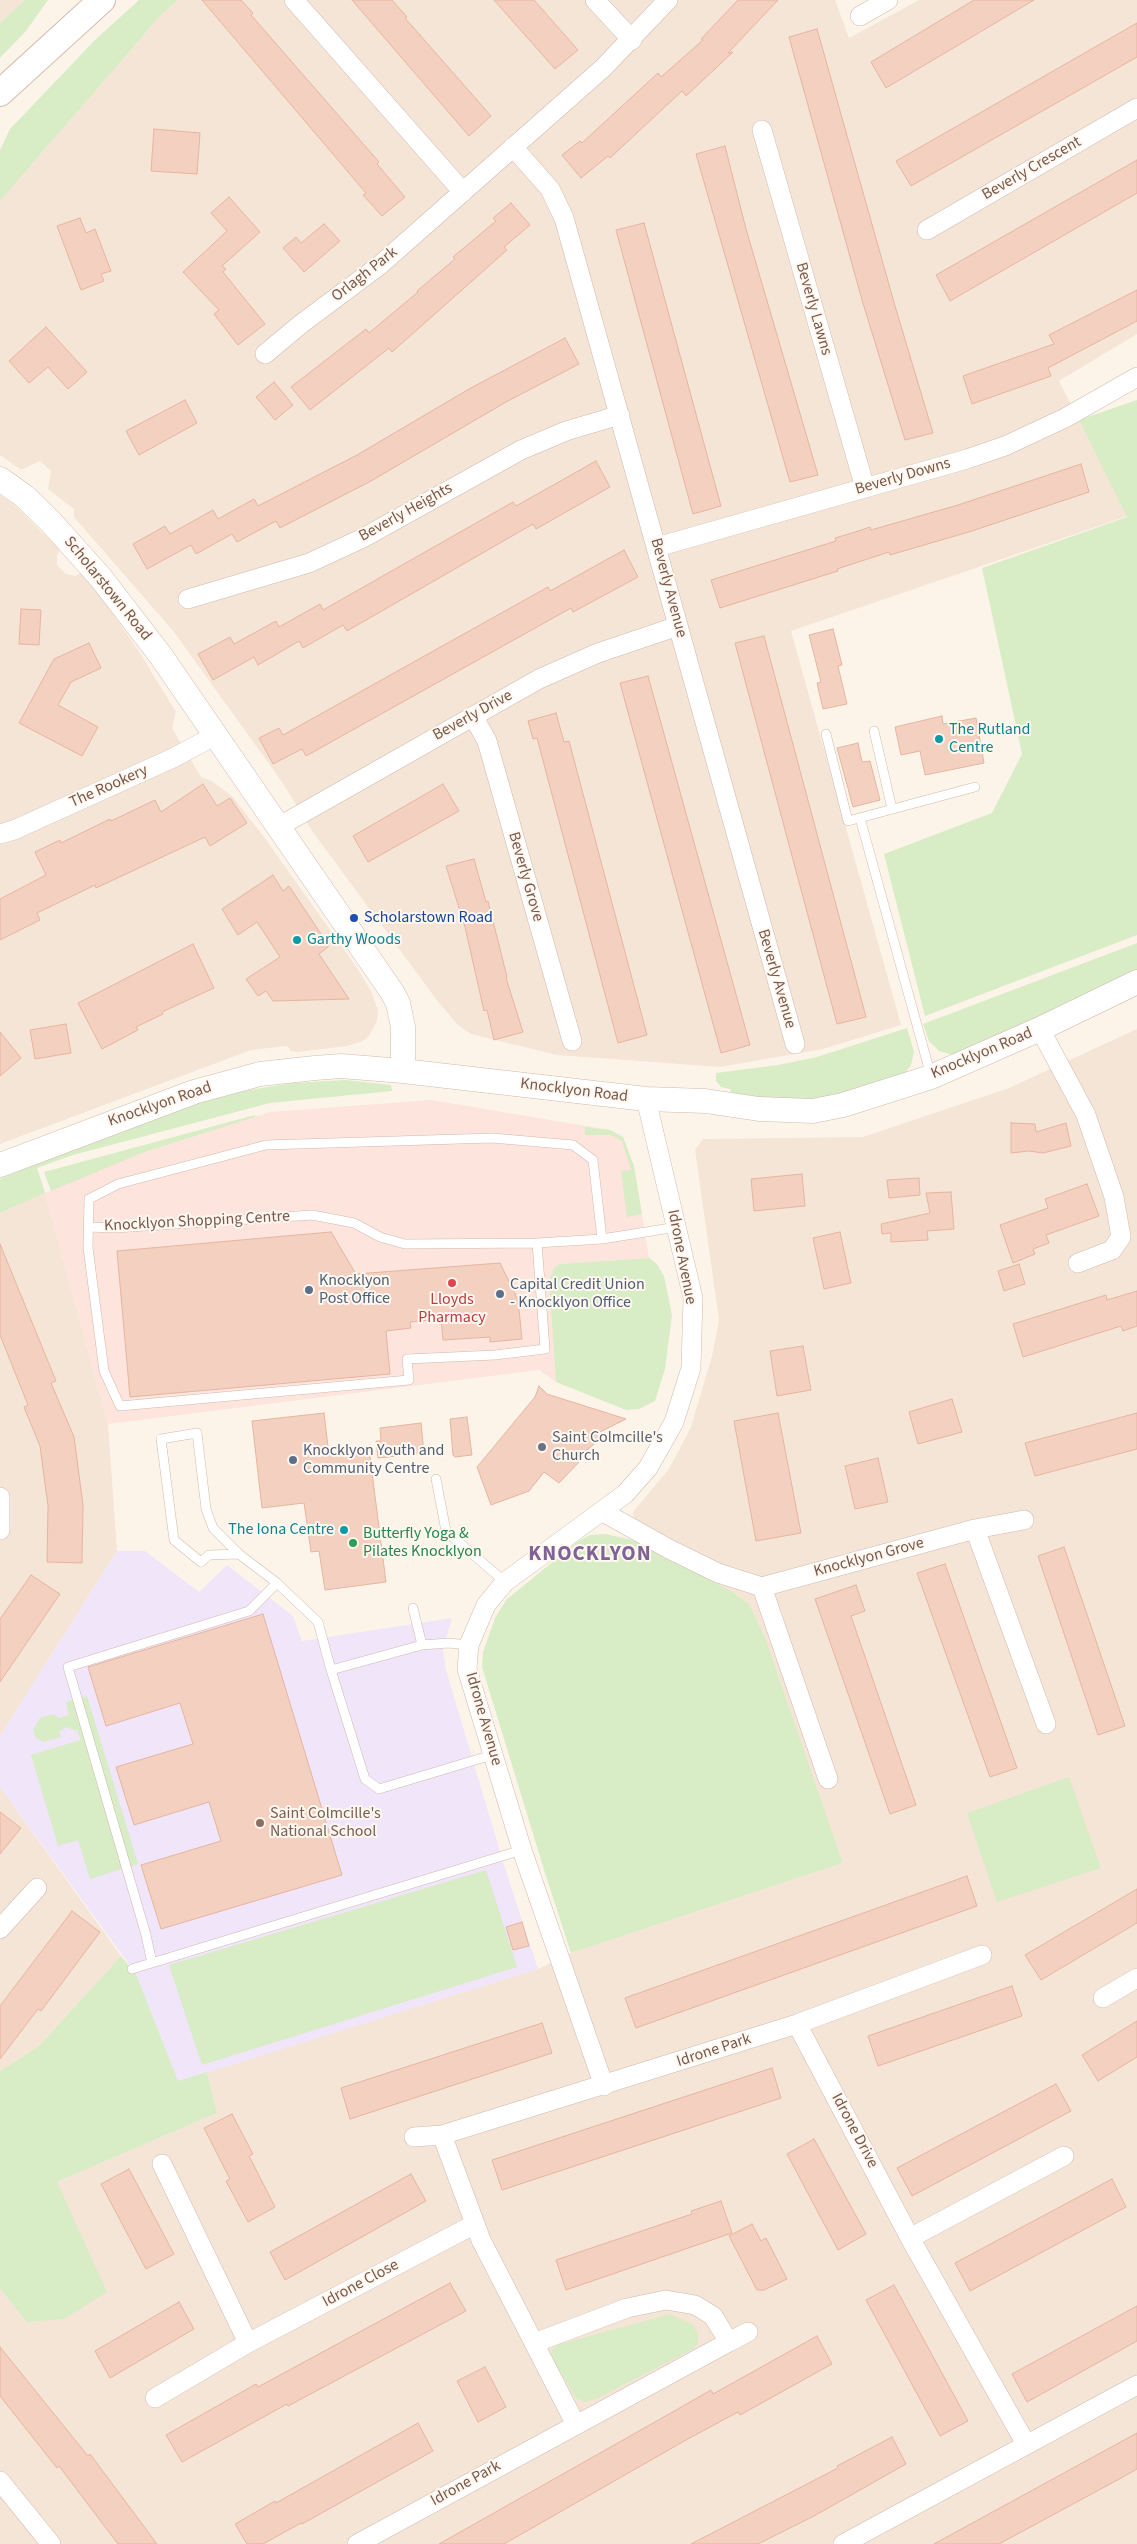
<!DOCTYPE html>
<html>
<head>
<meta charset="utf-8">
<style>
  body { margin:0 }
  canvas { display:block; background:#fdf4e9 }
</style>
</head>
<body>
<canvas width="1137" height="2544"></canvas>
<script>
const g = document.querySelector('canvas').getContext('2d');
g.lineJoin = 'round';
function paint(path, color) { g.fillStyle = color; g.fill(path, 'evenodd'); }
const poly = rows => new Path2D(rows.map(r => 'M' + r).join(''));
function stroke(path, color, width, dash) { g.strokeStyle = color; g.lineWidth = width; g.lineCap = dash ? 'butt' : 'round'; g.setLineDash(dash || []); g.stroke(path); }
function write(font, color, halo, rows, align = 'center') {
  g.font = font + ' "Source Sans 3",sans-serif'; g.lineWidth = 4; g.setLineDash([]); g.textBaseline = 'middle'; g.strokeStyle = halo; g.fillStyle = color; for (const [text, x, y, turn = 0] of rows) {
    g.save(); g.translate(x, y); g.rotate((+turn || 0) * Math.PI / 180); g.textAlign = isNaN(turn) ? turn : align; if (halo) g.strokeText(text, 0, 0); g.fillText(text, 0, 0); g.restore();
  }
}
paint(poly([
  [0,0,25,0,0,23],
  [178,0,835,0,849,38,919,0,1137,0,1137,334,1059,381,1128,516,791,631,901,1025,823,1049,720,1067,557,1055,471,1034,458,1025,439,1003,312,831,282,782,174,632,74,517,74,509,48,489,51,471,40,461,21,470,0,455,0,201,161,15],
  [0,495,15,506,60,550,57,556,57,565,66,574,75,576,81,573,104,601,138,650,176,712,172,728,201,777,212,781,233,797,267,841,357,968,371,991,378,1010,377,1021,369,1036,363,1041,347,1046,298,1052,291,1051,287,1046,251,1050,0,1144],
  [1137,1029,1137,2544,0,2544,0,2289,27,2322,57,2182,217,2113,207,2072,538,1969,571,1953,843,1863,765,1637,749,1604,733,1592,636,1541,633,1512,669,1469,691,1427,712,1356,719,1320,695,1150,703,1139,863,1137,1009,1088],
  [45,1193,108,1424,117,1551,0,1736,0,1213],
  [0,1787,121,1956,39,2046,0,2071]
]), '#f5e5d7');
paint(poly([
  [431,1100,610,1130,623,1137,634,1166,649,1258,560,1264,549,1281,556,1382,539,1370,108,1424,45,1193,142,1153,270,1112]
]), '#fde4dd');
paint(poly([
  [117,1551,145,1551,199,1592,227,1565,293,1616,302,1641,452,1618,443,1650,446,1670,504,1865,538,1969,178,2082,136,1974,0,1787,0,1736]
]), '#f1e5fa');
paint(poly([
  [25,0,48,0,26,31,0,58,0,23],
  [139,0,178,0,161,15,0,201,0,150,10,129,95,40],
  [1137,400,1137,935,925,1016,884,854,992,813,1022,754,982,568,1127,517,1079,420],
  [1137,943,1137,971,1041,1019,953,1055,939,1051,929,1041,923,1024],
  [907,1028,914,1052,911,1065,905,1073,819,1100,776,1099,732,1093,730,1089,721,1087,716,1081,716,1073,778,1065,817,1057],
  [346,1080,391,1085,392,1091,270,1103,73,1155,37,1168,45,1193,0,1213,0,1179,45,1160,198,1103,249,1090,294,1083],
  [255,1115,255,1117,142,1153,51,1191,44,1172],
  [585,1127,610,1130,623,1137,634,1166,642,1214,627,1217,621,1171,631,1170,622,1141,611,1135,585,1135],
  [649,1258,657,1264,664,1276,672,1315,665,1369,655,1401,639,1409,626,1410,556,1382,549,1281,554,1268,560,1264],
  [606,1534,636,1541,733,1592,749,1604,765,1637,843,1863,571,1953,545,1873,482,1667,483,1652,495,1618,506,1600,577,1542,590,1535],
  [87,1696,138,1864,90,1879,78,1840,58,1846,31,1755,81,1740,77,1731,66,1727,59,1732,61,1737,44,1742,36,1738,33,1730,40,1718,54,1714,59,1718,69,1715,66,1702],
  [1069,1777,1101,1868,997,1902,967,1813],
  [486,1870,517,1967,202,2065,169,1965],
  [121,1956,136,1974,178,2081,207,2072,217,2113,57,2182,107,2292,64,2319,27,2322,0,2289,0,2071,39,2046],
  [670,2314,692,2324,698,2334,698,2343,693,2349,596,2399,585,2402,576,2398,551,2356,552,2350,557,2345]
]), '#d8ecc6');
const building = poly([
  [202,0,241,0,253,13,251,15,379,162,377,164,405,197,382,216,363,195,366,193,202,0],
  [352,0,392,0,407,17,405,18,491,116,469,136,352,0],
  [494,0,534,0,578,50,555,69,494,0],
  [738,0,778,0,728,53,733,52,686,96,682,91,610,158,608,156,581,178,562,155,580,141,582,143,658,73,661,77,703,40,701,39,738,0],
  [974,0,1034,0,886,88,871,62,974,0],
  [1137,23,1137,57,911,186,896,161,1137,23],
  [817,29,895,306,933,433,905,440,862,300,789,37,817,29],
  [154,129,200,133,197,174,151,171,154,129],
  [725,146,746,229,818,475,790,482,696,154,725,146],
  [1137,160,1137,193,950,301,936,275,1137,160],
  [229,197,260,232,222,266,226,269,223,272,265,324,238,345,214,314,219,310,183,272,227,231,211,213,229,197],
  [511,203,530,225,504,247,507,250,392,352,389,348,310,410,291,387,366,329,369,333,418,292,417,291,455,259,453,257,496,221,493,218,511,203],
  [80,218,86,233,95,229,111,271,101,274,104,281,81,290,57,226,80,218],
  [644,223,721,506,693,514,616,230,644,223],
  [324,224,340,241,304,272,283,248,296,237,301,243,324,224],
  [1137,290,1137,321,1048,368,1051,376,972,404,963,376,1054,344,1049,335,1137,290],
  [46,327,87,372,68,389,48,367,29,383,9,361,46,327],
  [565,338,579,364,506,402,371,481,280,528,276,521,237,542,232,534,196,554,191,545,147,569,133,544,165,526,170,534,213,510,218,519,254,499,258,506,357,455,469,389,565,338],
  [274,382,293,405,275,420,256,397,274,382],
  [185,400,197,423,139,455,126,431,185,400],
  [596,461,610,487,536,529,533,524,347,631,343,625,303,648,299,641,258,665,254,657,213,680,198,654,230,637,234,644,276,621,279,627,320,604,323,610,513,502,516,506,596,461],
  [1081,464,1089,492,972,531,890,555,889,552,837,569,838,571,720,608,711,580,836,541,835,538,852,533,870,527,871,530,958,505,1081,464],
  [624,550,638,577,573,612,571,608,306,756,302,749,273,764,259,738,279,728,283,735,548,587,550,591,624,550],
  [21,609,41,610,39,645,19,644,21,609],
  [833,629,842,665,838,666,847,704,823,709,817,683,821,682,809,635,833,629],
  [764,636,866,1017,837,1024,735,643,764,636],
  [89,643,101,668,71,682,58,705,98,727,82,756,19,723,54,659,89,643],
  [648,676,750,1045,721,1053,620,683,648,676],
  [556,713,564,742,569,741,647,1035,618,1043,537,738,533,739,528,721,556,713],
  [942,716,943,724,976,718,984,763,925,775,920,751,901,755,895,727,942,716],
  [858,743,862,762,870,761,880,800,853,807,837,748,858,743],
  [203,784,217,806,230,798,247,823,210,846,205,837,96,888,95,885,37,913,40,920,0,940,0,899,46,875,35,852,60,840,61,843,110,819,111,821,155,800,161,812,203,784],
  [443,784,459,811,368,862,353,836,443,784],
  [474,859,486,902,488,901,507,977,506,978,523,1032,494,1040,487,1010,484,1011,465,927,446,866,474,859],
  [273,875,283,891,289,886,329,946,319,954,349,999,273,1001,266,991,258,996,246,979,280,957,257,922,238,935,222,909,273,875],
  [193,944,214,988,162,1012,163,1014,136,1027,138,1030,102,1049,78,1003,193,944],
  [66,1024,71,1053,35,1059,30,1030,66,1024],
  [0,1032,21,1058,0,1076,0,1032],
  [1011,1123,1035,1124,1036,1132,1066,1123,1071,1146,1043,1153,1029,1151,1011,1153,1011,1123],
  [802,1174,805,1206,754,1211,751,1179,802,1174],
  [919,1178,920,1195,889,1198,887,1180,919,1178],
  [1087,1184,1099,1216,1046,1235,1049,1243,1033,1249,1035,1254,1013,1263,1000,1225,1048,1208,1045,1199,1087,1184],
  [951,1192,954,1229,927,1231,928,1240,891,1242,891,1233,882,1234,881,1224,930,1213,926,1193,951,1192],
  [331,1232,356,1274,500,1263,518,1300,522,1339,490,1342,490,1337,443,1340,441,1319,410,1322,411,1328,386,1331,390,1374,130,1397,117,1251,331,1232],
  [840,1232,851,1283,824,1289,813,1238,840,1232],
  [0,1244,56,1381,51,1383,74,1437,83,1505,82,1563,47,1562,48,1506,40,1446,24,1407,28,1405,0,1335,0,1244],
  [1019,1264,1025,1284,1004,1291,998,1271,1019,1264],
  [1137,1291,1137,1326,1123,1331,1121,1326,1023,1357,1013,1324,1106,1295,1107,1300,1137,1291],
  [803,1346,811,1390,777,1396,770,1351,803,1346],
  [539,1386,547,1394,626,1419,598,1433,600,1439,581,1455,582,1459,559,1483,544,1472,529,1491,491,1505,477,1467,535,1397,539,1386],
  [952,1399,962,1432,918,1444,909,1412,952,1399],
  [324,1413,329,1455,369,1449,386,1582,325,1590,319,1551,311,1552,304,1503,262,1508,252,1421,324,1413],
  [778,1413,801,1533,756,1541,734,1421,778,1413],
  [1137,1413,1137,1449,1035,1476,1025,1443,1137,1413],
  [467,1417,472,1455,455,1457,453,1455,450,1419,467,1417],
  [421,1423,424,1453,378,1458,376,1441,381,1441,380,1428,421,1423],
  [878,1458,888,1502,855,1509,845,1466,878,1458],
  [1064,1547,1125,1726,1098,1735,1038,1556,1064,1547],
  [945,1564,1017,1768,990,1777,917,1573,945,1564],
  [31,1575,60,1594,0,1682,0,1619,31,1575],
  [856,1585,865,1611,851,1616,916,1805,890,1814,815,1599,856,1585],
  [263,1614,342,1875,161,1929,141,1865,221,1841,209,1802,134,1825,116,1767,193,1744,180,1703,106,1726,88,1667,263,1614],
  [0,1812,21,1828,0,1854,0,1812],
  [967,1876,977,1906,636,2028,625,1998,967,1876],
  [1137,1889,1137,1923,1041,1980,1025,1955,1137,1889],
  [72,1911,100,1932,41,2011,38,2009,0,2059,0,2006,72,1911],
  [522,1922,529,1946,513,1950,506,1927,522,1922],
  [1012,1986,1022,2016,878,2066,868,2036,1012,1986],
  [1137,2021,1137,2057,1098,2081,1082,2055,1137,2021],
  [542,2023,552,2053,350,2119,341,2088,542,2023],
  [772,2068,781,2098,502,2190,492,2160,772,2068],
  [1056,2084,1071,2111,912,2196,897,2168,1056,2084],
  [232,2114,253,2154,249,2156,275,2207,248,2222,226,2181,230,2179,204,2128,232,2114],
  [814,2139,866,2234,838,2250,787,2154,814,2139],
  [129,2169,174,2254,146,2269,101,2184,129,2169],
  [411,2174,426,2201,285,2280,270,2252,411,2174],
  [1112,2179,1126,2207,970,2291,955,2263,1112,2179],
  [721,2201,732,2233,566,2290,556,2260,692,2214,691,2211,721,2201],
  [752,2224,761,2241,766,2238,787,2279,764,2290,757,2290,729,2236,752,2224],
  [450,2283,466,2311,288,2406,287,2404,182,2462,166,2435,256,2384,258,2387,450,2283],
  [894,2285,968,2421,940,2436,866,2300,894,2285],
  [179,2302,194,2329,110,2378,95,2351,179,2302],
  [1137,2306,1137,2341,1027,2402,1012,2374,1137,2306],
  [817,2336,832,2364,740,2415,738,2412,686,2440,504,2544,439,2544,662,2418,711,2390,713,2394,817,2336],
  [0,2347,88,2456,90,2454,157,2544,118,2544,59,2466,57,2468,0,2396,0,2347],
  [485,2367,506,2407,478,2422,457,2381,485,2367],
  [418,2423,433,2451,302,2524,301,2523,263,2544,247,2544,235,2524,275,2501,276,2503,418,2423],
  [1137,2433,1137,2469,1123,2477,999,2544,934,2544,1137,2433],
  [892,2437,906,2464,814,2516,758,2544,691,2544,838,2468,837,2466,892,2437]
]);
paint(building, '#f3d0c0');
stroke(building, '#e7b59f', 1);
const service = poly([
  [874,731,892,809],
  [826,734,848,821,975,787],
  [860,818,931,1076],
  [88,1227,115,1228,312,1215,354,1223,380,1237,405,1244,537,1243],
  [602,1239,593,1160,573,1145,492,1138,266,1145,118,1184,89,1199,88,1248,104,1371,120,1406,409,1380,407,1359,495,1355,545,1349,537,1243,602,1239,677,1227],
  [436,1479,446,1531,505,1582],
  [239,1554,213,1528,206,1509,197,1433,161,1439,174,1540,201,1562,209,1555,239,1554,277,1583,318,1622,331,1670],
  [413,1608,422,1645],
  [469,1645,448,1643,422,1645,331,1670,365,1779,379,1789,492,1755],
  [152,1963,146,1935,68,1667,249,1611,277,1583],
  [132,1969,522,1850]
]);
const minor = poly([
  [294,0,463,192],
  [595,0,632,40],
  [860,16,888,0],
  [762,130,865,488],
  [513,147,550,189,564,218,795,1044],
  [927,230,1137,108],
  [265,354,301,324,380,265,603,68,668,0],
  [657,547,967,459,1005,446,1065,418,1137,377],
  [188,599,309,563,363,538,521,450,566,431,620,415],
  [473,716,487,741,572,1041],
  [278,827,539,679,598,653,678,626],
  [0,834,14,830,173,758,216,735],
  [1040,1029,1086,1115,1114,1197,1121,1237,1112,1250,1078,1263],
  [0,1497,0,1530],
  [603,1512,669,1549,718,1573,762,1587,975,1529,1046,1724],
  [975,1529,1024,1520],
  [762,1587,828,1779],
  [0,1929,37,1888],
  [1103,1998,1137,1978],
  [797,2024,910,2238,1026,2444],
  [604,2086,522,1850,467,1669,469,1645,486,1605,505,1582,625,1494,648,1468,674,1422,691,1368,693,1298,646,1099],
  [414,2137,442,2135,797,2024,982,1955],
  [162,2164,248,2343,475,2224],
  [910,2238,1064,2156],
  [729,2342,748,2332],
  [534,2343,575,2423],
  [155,2398,248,2343],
  [0,2481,51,2544],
  [357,2544,729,2342,713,2316,695,2305,666,2300,627,2308,534,2343,481,2240,442,2135],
  [843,2544,1137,2385]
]);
const tertiary = poly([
  [0,479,24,496,50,521,101,578,161,656,392,992,398,1003,403,1027,403,1071],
  [0,1165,194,1092,260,1074,315,1068,341,1066,403,1071,646,1099,705,1101,759,1109,813,1111,843,1105,931,1077,1040,1029,1137,982]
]);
const secondary = poly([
  [0,93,102,0]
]);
stroke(service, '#d0baad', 10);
stroke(minor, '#d0baad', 20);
stroke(tertiary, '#d0baad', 25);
stroke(secondary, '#d6bcad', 28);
stroke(service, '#fff', 9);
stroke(minor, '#fff', 19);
stroke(tertiary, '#fff', 24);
stroke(secondary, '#fff', 26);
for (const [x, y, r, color] of [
  [939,739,5,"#0f9aa8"],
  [354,918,5,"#1a4fb4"],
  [297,940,5,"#0f9aa8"],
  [452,1283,5,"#e0444e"],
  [309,1290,5,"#5c6f8a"],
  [500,1294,5,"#5c6f8a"],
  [542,1447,5,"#6b7280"],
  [293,1460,5,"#5c6f8a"],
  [344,1530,5,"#0f9aa8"],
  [353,1543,5,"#2e9e5b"],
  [260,1823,5,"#8d6e63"]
]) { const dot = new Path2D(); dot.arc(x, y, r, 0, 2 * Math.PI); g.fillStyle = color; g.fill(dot); stroke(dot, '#fff8f0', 2); }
write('16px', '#79584b', '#fff8f0', [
  ["Beverly Crescent",1032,169,-30],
  ["Orlagh Park",365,275,-38],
  ["Beverly Lawns",813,309,74],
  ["Beverly Downs",903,477,-16],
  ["Beverly Heights",406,513,-29],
  ["Beverly Avenue",668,588,75],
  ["Scholarstown Road",107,589,51],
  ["Beverly Drive",473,716,-29],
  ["The Rookery",109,787,-24],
  ["Beverly Grove",525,877,74],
  ["Beverly Avenue",776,979,74],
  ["Knocklyon Road",982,1054,-23],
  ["Knocklyon Road",574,1091,7],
  ["Knocklyon Road",160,1105,-19],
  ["Knocklyon Shopping Centre",197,1222,-3],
  ["Idrone Avenue",681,1257,79],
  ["Knocklyon Grove",869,1558,-15],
  ["Idrone Avenue",483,1719,74],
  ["Idrone Park",714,2051,-18],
  ["Idrone Drive",854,2131,62],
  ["Idrone Close",361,2284,-28],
  ["Idrone Park",466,2484,-29]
]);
write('16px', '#0d838f', '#fff8f0', [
  ["The Rutland",949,730],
  ["Centre",949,748],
  ["Garthy Woods",307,940],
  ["The Iona Centre",334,1530,"right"]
], 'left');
write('16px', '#164399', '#fff8f0', [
  ["Scholarstown Road",364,918]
], 'left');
write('16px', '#4e5e75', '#fff8f0', [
  ["Knocklyon",319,1281],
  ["Post Office",319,1299],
  ["Capital Credit Union",510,1285],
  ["- Knocklyon Office",510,1303],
  ["Knocklyon Youth and",303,1451],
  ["Community Centre",303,1469]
], 'left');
write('16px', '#be3a42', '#fff8f0', [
  ["Lloyds",452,1300],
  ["Pharmacy",452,1318]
]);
write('16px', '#5b616d', '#fff8f0', [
  ["Saint Colmcille's",552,1438],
  ["Church",552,1456]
], 'left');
write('16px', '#27864d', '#fff8f0', [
  ["Butterfly Yoga &",363,1534],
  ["Pilates Knocklyon",363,1552]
], 'left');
write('16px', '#785e54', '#fff8f0', [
  ["Saint Colmcille's",270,1814],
  ["National School",270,1832]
], 'left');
g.letterSpacing = '1px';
write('bold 21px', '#806395', '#fff8f0', [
  ["KNOCKLYON",590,1555]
]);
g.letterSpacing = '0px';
</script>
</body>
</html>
